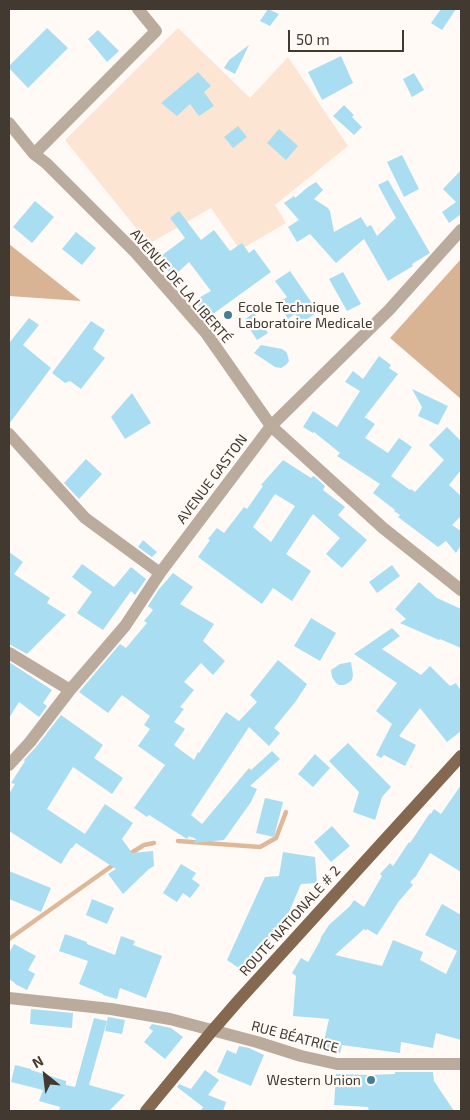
<!DOCTYPE html>
<html>
<head>
<meta charset="utf-8">
<style>
  body { margin:0 }
  #map { position:relative; width:470px; height:1120px; overflow:hidden; background:#fffaf6; font-family:"Exo 2",sans-serif }
  canvas { display:block }
  .frame { position:absolute; inset:0; border:10px solid #423930; pointer-events:none }
  .north { position:absolute; left:20px; top:1050px; width:50px; height:50px; -webkit-text-stroke:4px #fffaf6; paint-order:stroke; rotate:331deg; font-size:14px; font-weight:700; line-height:20px; text-align:center; color:#423930 }
  .north::after { content:''; display:block; margin:auto; width:18px; height:22px; background:#423930; clip-path:polygon(50% 0,100% 100%,50% 72%,0 100%) }
  .scale { position:absolute; left:288px; top:30px; width:116px; height:22px; box-sizing:border-box; border:2px solid #423930; border-top:0; padding-left:6px; font-size:15px; line-height:18px; white-space:nowrap; color:#423930; -webkit-text-stroke:4px #fffaf6; paint-order:stroke }
</style>
</head>
<body>
<div id="map">
<canvas width="470" height="1120"></canvas>
<div class="frame"></div>
<div class="north">N</div>
<div class="scale">50 m</div>
</div>
<script>
const g = document.querySelector('canvas').getContext('2d');
g.lineJoin = 'round';
function paint(path, color) { g.fillStyle = color; g.fill(path, 'evenodd'); }
const poly = rows => new Path2D(rows.map(r => 'M' + r).join(''));
function stroke(path, color, width, dash) { g.strokeStyle = color; g.lineWidth = width; g.lineCap = dash ? 'butt' : 'round'; g.setLineDash(dash || []); g.stroke(path); }
function write(font, color, halo, rows, align = 'center') {
  g.font = font + ' "Exo 2",sans-serif'; g.lineWidth = 4.5; g.setLineDash([]); g.textBaseline = 'middle'; g.strokeStyle = halo; g.fillStyle = color; for (const [text, x, y, turn = 0] of rows) {
    g.save(); g.translate(x, y); g.rotate((+turn || 0) * Math.PI / 180); g.textAlign = isNaN(turn) ? turn : align; if (halo) g.strokeText(text, 0, 0); g.fillText(text, 0, 0); g.restore();
  }
}
paint(poly([
  [178,28,250,98,288,57,348,146,275,205,286,223,240,250,211,208,149,244,65,140]
]), '#fce6d3');
paint(poly([
  [9,244,81,301,9,296],
  [461,259,461,399,390,338]
]), '#d8b494');
stroke(poly([
  [178,841,260,847,276,838,286,812],
  [128,855,144,845,154,843],
  [9,939,116,863]
]), '#deb999', 4.5);
paint(poly([
  [268,9,279,14,270,26,260,21],
  [441,9,456,9,442,30,431,23],
  [47,28,68,48,28,88,9,68,9,66],
  [98,30,119,51,107,62,88,39],
  [249,45,235,74,224,68,229,60],
  [341,56,353,83,322,100,308,72],
  [198,72,211,86,204,92,214,106,199,116,190,104,177,116,161,103],
  [414,73,424,90,412,97,403,79],
  [344,105,354,115,352,117,362,127,354,135,333,116],
  [238,126,247,137,233,148,224,137],
  [279,129,298,146,286,160,267,143],
  [402,155,419,189,404,197,387,162],
  [461,170,461,214,449,223,442,212,456,202,443,189],
  [388,180,430,253,412,264,413,266,388,281,364,239,336,263,310,234,297,242,288,227,299,220,284,203,294,196,295,198,308,187,316,182,323,190,314,199,328,208,330,211,334,232,361,217,367,227,371,225,377,236,396,218,378,185],
  [35,201,54,217,32,243,13,227],
  [179,211,201,240,214,230,230,251,242,243,249,253,254,249,271,272,206,319,195,300,211,291,189,262,173,277,157,259,185,238,170,218],
  [76,232,96,248,82,265,62,249],
  [290,271,318,312,301,323,295,314,288,319,278,303,287,297,275,281],
  [343,272,361,304,347,311,329,279],
  [254,313,268,333,257,340,244,320],
  [29,318,39,325,23,345,51,368,9,424,9,343],
  [91,321,105,330,93,349,105,358,81,389,70,381,65,383,52,373],
  [261,345,282,349,285,351,287,353,289,361,286,365,281,368,275,367,254,353],
  [379,356,391,365,389,368,398,374,364,418,366,418,375,424,365,438,388,453,399,438,412,447,391,476,410,490,411,489,415,492,444,460,429,445,447,427,461,441,461,470,449,485,461,496,461,516,452,525,461,531,461,545,456,553,446,541,438,547,398,517,400,515,394,511,395,510,373,493,380,484,337,456,340,453,314,432,313,433,303,427,313,411,337,427,360,391,345,382,353,371,363,379],
  [412,389,448,406,438,425,418,416,422,407],
  [132,393,151,423,125,439,111,417],
  [86,459,102,474,79,499,64,483],
  [283,460,311,478,313,476,315,477,325,486,323,490,345,507,338,515,367,540,342,568,326,554,340,538,313,514,286,554,311,571,292,601,273,588,262,604,198,557,210,540,208,539,217,528,224,533,244,507,247,509,263,486,261,485],
  [275,494,295,506,271,542,253,527],
  [143,540,157,552,152,557,138,547],
  [9,552,23,562,14,574,50,598,47,603,66,615,27,654,9,644],
  [82,564,114,587,131,567,146,579,135,595,131,591,103,630,77,613,92,592,72,577],
  [392,565,400,576,377,593,369,582],
  [173,573,193,587,180,604,214,624,203,641,225,661,213,675,201,663,184,682,194,690,180,707,184,709,174,722,185,729,174,745,194,760,198,752,199,753,226,712,239,721,257,702,250,695,278,660,307,684,296,701,274,728,280,733,269,746,249,727,191,815,202,824,249,768,251,770,272,751,280,759,250,786,257,789,251,802,224,840,194,843,196,839,189,836,187,839,149,815,147,817,134,808,165,765,138,746,150,729,144,725,150,716,122,695,108,713,79,692,120,644,126,648,147,623,144,621,153,610,148,606,159,589],
  [419,582,437,598,461,609,461,648,440,639,439,640,400,623,406,619,395,609],
  [311,618,336,633,320,661,294,646],
  [392,628,400,636,382,649,421,675,430,666,450,686,456,683,461,691,461,731,447,742,420,708,399,736,416,745,405,766,384,755,381,758,376,755,392,724,376,711,397,683,354,654],
  [9,662,52,690,43,703,47,706,39,717,19,702,9,718],
  [351,662,353,675,352,680,348,683,344,685,339,685,336,683,332,677,331,670,340,664],
  [61,715,103,745,94,758,123,778,112,794,73,767,47,809,85,834,105,804,133,823,122,839,132,853,153,851,154,866,149,869,123,894,108,874,116,869,76,843,72,848,71,848,61,864,9,831,9,794,15,784,11,783,25,761,24,760,36,747],
  [348,743,391,787,382,797,375,820,353,812,359,792,329,761],
  [315,754,330,768,313,787,298,774],
  [461,785,461,872,430,853,417,874,417,875,410,882,413,885,399,901,377,935,367,929,366,931,364,929,335,955,382,966,393,940,423,952,420,960,446,974,457,951,425,935,442,904,461,915,461,1040,436,1033,433,1048,401,1042,400,1053,342,1045,340,1053,322,1050,329,1019,293,1016,296,976,292,973,301,958,308,962,320,941,321,937,329,925,350,906,354,900,364,907,382,876,380,874,390,863,393,866,409,842,410,843,430,813,431,814,434,809,441,814],
  [265,798,283,802,274,837,256,833],
  [332,826,350,846,331,862,314,842],
  [283,852,315,857,317,883,301,884,289,912,246,973,227,960,265,877,279,876],
  [181,864,196,873,192,879,200,885,190,898,183,893,177,902,163,893],
  [9,871,51,888,41,912,9,899],
  [92,899,114,908,107,924,86,915],
  [65,934,87,942,87,944,115,955,121,936,135,941,133,945,162,956,146,998,120,988,117,999,103,995,103,994,79,984,88,961,59,951],
  [14,944,36,956,28,970,35,974,27,990,15,984,15,983,9,979,9,953],
  [31,1009,73,1013,72,1028,30,1024],
  [108,1017,125,1020,122,1034,105,1031],
  [94,1018,107,1021,89,1085,125,1095,109,1111,59,1111,60,1107,39,1101,43,1090,11,1082,15,1065,31,1069,31,1070,66,1081,66,1085,75,1087],
  [152,1024,171,1028,183,1037,165,1059,144,1042,153,1031,149,1028],
  [239,1046,249,1048,264,1055,251,1086,217,1072,227,1050,236,1054],
  [205,1070,219,1080,208,1095,226,1102,223,1111,201,1111,203,1107,177,1087,179,1084,191,1089],
  [395,1072,433,1072,434,1081,454,1111,369,1111,368,1107,334,1105,336,1074,369,1075,395,1074]
]), '#a9ddf2');
stroke(poly([
  [9,123,34,154,46,163,136,253,206,333,271,426,383,528,461,590],
  [34,154,156,31,138,9],
  [9,434,85,518,160,573],
  [9,653,70,690],
  [9,765,30,742,70,690,125,626,160,573,271,426,389,310,461,230],
  [9,998,111,1009,170,1019,257,1042,301,1056,337,1064,461,1064]
]), '#bbab9d', 12);
stroke(poly([
  [146,1111,212,1031,239,1000,461,756]
]), '#84684f', 12);
for (const [x, y, r, color] of [
  [228,315,5,"#417f95"],
  [371,1080,5,"#417f95"]
]) { const dot = new Path2D(); dot.arc(x, y, r, 0, 2 * Math.PI); g.fillStyle = color; g.fill(dot); stroke(dot, '#fffaf6', 2); }
write('14px', '#423930', '#fffaf6', [
  ["AVENUE DE LA LIBERTÉ",181,286,49],
  ["AVENUE GASTON",212,479,-53],
  ["ROUTE NATIONALE # 2",290,921,-48],
  ["RUE BÉATRICE",295,1037,15]
]);
write('14px', '#423930', '#fffaf6', [
  ["Ecole Technique",238,307],
  ["Laboratoire Medicale",238,323],
  ["Western Union",361,1080,"right"]
], 'left');
</script>
</body>
</html>
